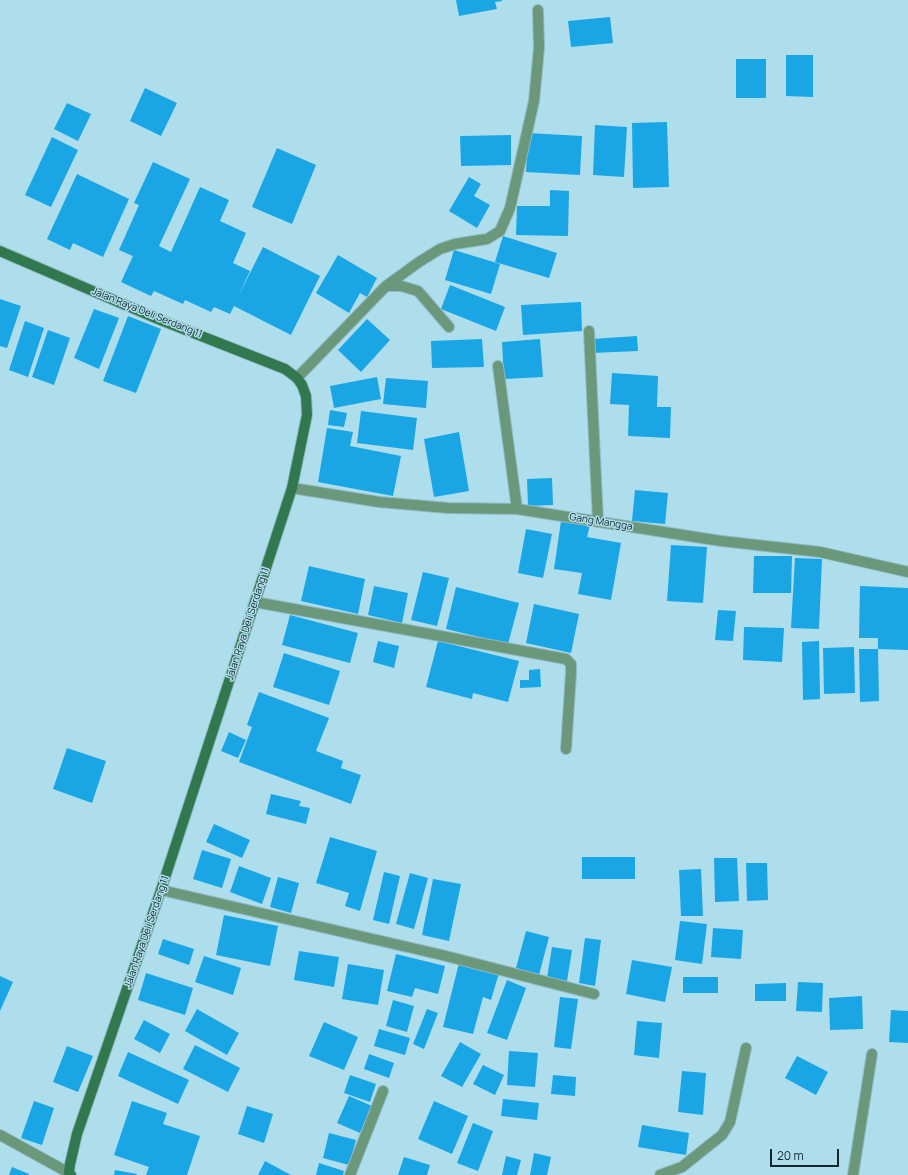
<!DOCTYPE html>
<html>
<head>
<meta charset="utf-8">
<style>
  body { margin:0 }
  #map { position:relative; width:908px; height:1175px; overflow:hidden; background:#aedeeb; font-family:Manrope,sans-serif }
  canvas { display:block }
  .scale { position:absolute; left:770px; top:1149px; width:69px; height:18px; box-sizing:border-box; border:2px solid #13262b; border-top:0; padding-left:5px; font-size:12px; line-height:14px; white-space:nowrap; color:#13262b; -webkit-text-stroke:3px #aedeeb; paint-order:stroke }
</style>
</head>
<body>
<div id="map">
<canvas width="908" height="1175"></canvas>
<div class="scale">20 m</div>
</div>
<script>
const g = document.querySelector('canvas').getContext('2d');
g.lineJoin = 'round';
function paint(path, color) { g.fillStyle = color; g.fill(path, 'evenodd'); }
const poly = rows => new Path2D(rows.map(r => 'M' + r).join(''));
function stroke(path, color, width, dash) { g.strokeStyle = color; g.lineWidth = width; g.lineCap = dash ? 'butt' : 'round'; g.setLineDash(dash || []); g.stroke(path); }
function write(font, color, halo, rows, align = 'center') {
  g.font = font + ' Manrope,sans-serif'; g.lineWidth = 3; g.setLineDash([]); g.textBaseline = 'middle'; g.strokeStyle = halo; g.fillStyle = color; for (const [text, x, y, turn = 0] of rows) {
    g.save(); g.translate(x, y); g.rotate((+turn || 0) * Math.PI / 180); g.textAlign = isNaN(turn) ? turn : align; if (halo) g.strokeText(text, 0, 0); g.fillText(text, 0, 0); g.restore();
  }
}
paint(poly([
  [456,0,502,0,502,1,495,2,497,9,459,16],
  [610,17,613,43,571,47,568,21],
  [786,55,813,55,813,97,786,96],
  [736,59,766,59,766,98,736,98],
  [145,88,177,103,161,136,130,121],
  [67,103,91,114,78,141,54,129],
  [667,122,669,187,633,188,632,123],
  [595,125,627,127,624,177,593,175],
  [528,133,582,136,580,175,526,172],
  [511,135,511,165,461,166,460,136],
  [52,137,78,150,51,207,25,195],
  [277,148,316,165,292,224,252,207],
  [153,162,190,179,159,246,171,252,200,187,229,200,220,221,246,233,233,263,250,271,238,297,263,247,320,276,291,335,234,306,230,314,214,307,211,312,185,300,183,304,154,291,151,296,121,282,133,256,119,250,139,205,134,203],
  [77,174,129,199,103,257,73,243,70,250,47,239],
  [469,177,481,184,474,196,490,205,477,228,449,211],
  [550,190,569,191,568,236,516,235,517,206,550,206],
  [503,236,557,253,549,278,495,262],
  [454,250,500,264,491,294,445,280],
  [338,255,377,278,367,297,360,293,349,313,316,293],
  [450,285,505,307,496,331,441,309],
  [0,299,21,306,7,348,0,346],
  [581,302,582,331,523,335,521,305],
  [94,309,119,318,99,369,74,358],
  [128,316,161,329,136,393,103,381],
  [367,319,390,340,361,372,338,350],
  [25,321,44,328,28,377,9,370],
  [48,330,70,338,54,385,32,377],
  [637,336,638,351,592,353,592,339],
  [482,339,484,367,432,368,431,341],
  [540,339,543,377,504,379,502,342],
  [612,373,658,376,657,407,671,407,670,438,628,436,629,405,610,404],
  [377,377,381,399,334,408,330,386],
  [386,378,428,381,426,408,383,404],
  [330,410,347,413,344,427,328,425],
  [361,411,417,418,413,450,357,443],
  [327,428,353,432,350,446,401,456,393,496,318,482],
  [459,432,469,491,434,497,424,439],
  [552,478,553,505,528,506,527,479],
  [635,490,668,493,665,524,632,521],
  [561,521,590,525,587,537,621,543,611,600,578,594,582,573,554,569],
  [526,529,552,534,543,578,518,573],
  [671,545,707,547,703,603,667,601],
  [754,556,792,556,791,593,753,593],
  [795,558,822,559,819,629,791,628],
  [309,566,365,579,358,614,301,601],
  [423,572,449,578,437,626,411,620],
  [374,586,408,593,402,623,368,615],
  [860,586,908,588,908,650,878,649,878,638,859,638],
  [456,587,519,603,508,644,446,629],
  [534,604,579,614,571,653,526,643],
  [718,610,736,611,733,641,715,640],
  [290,615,358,633,350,663,282,645],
  [744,627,784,628,782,662,743,660],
  [378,641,399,646,394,668,373,662],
  [438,641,519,661,508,702,473,693,472,699,426,687],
  [819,641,820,699,803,700,802,642],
  [854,647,855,693,824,694,823,648],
  [859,649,878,649,879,701,860,702],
  [284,653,340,671,329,705,273,687],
  [540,669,541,687,520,688,520,680,529,680,529,670],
  [259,692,329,718,316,751,343,761,341,768,361,775,351,804,239,762,252,727,247,725],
  [229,732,246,740,238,758,221,751],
  [67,748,106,761,92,803,53,789],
  [271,794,301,801,299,806,310,808,306,824,266,814],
  [214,824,250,840,242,858,206,842],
  [330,837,377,851,360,911,345,906,349,893,316,883],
  [202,850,231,859,222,888,193,879],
  [582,857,635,857,635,879,582,879],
  [714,858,737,858,739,901,715,902],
  [746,863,767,863,768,900,747,901],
  [239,866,271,878,262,904,230,892],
  [701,869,703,916,681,916,679,870],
  [384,872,400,876,389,924,373,920],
  [410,873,428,878,414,929,396,924],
  [278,877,299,883,291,913,270,907],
  [433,879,461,884,449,941,422,935],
  [224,915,278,926,270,966,216,955],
  [680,921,707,924,702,964,675,960],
  [713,928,743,930,741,959,711,957],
  [526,931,549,937,539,975,516,968],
  [585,938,601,940,595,986,579,983],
  [163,939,194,949,189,965,158,954],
  [552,947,572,950,567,981,547,978],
  [299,951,339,957,334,987,294,980],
  [396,954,445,966,438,994,415,988,412,997,387,991],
  [204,956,241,968,233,995,195,982],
  [632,960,672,967,665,1002,626,994],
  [459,963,499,973,491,1000,483,997,473,1034,443,1027],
  [348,964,384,970,378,1005,342,999],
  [146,973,193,988,185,1015,138,1000],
  [0,976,13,982,0,1011],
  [683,977,718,977,718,993,683,993],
  [507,980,526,988,507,1040,487,1033],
  [798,982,823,983,822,1012,796,1011],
  [786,983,786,1001,755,1001,755,984],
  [862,996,863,1029,830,1030,829,998],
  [560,997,578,999,571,1049,554,1047],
  [393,1000,414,1006,407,1032,386,1026],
  [197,1009,239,1033,227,1055,185,1031],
  [427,1009,438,1013,424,1049,413,1044],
  [891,1010,908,1011,908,1043,889,1042],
  [144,1020,170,1034,160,1053,134,1039],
  [637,1021,662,1023,659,1058,634,1055],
  [324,1022,358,1037,344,1070,309,1056],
  [379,1029,410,1038,405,1055,374,1046],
  [460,1042,481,1054,462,1087,441,1076],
  [195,1045,240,1068,228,1092,183,1069],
  [67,1046,93,1056,78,1092,53,1082],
  [509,1051,538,1053,535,1087,507,1085],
  [128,1052,189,1080,178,1104,118,1076],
  [369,1054,394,1063,389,1078,364,1069],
  [797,1056,828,1072,816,1095,785,1078],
  [483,1065,504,1075,495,1095,473,1084],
  [682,1071,706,1073,703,1115,678,1112],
  [350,1075,376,1084,370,1102,344,1093],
  [553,1075,576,1077,575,1096,551,1094],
  [349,1096,372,1106,360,1133,337,1123],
  [503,1099,539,1103,537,1120,501,1116],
  [34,1101,54,1108,42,1145,21,1138],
  [132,1101,167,1113,163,1124,200,1136,187,1175,146,1175,149,1167,114,1155],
  [434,1101,468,1116,452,1154,418,1139],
  [247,1106,273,1114,264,1143,238,1134],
  [473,1123,493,1131,478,1171,457,1163],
  [642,1125,689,1133,686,1155,638,1147],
  [329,1133,356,1140,349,1165,323,1158],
  [534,1153,551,1157,547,1175,530,1175],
  [506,1156,521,1160,517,1175,502,1175],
  [404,1157,430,1165,427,1175,398,1175],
  [265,1161,291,1175,258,1175],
  [319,1163,344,1171,343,1175,316,1175],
  [12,1167,29,1174,29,1175,9,1175],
  [115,1170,137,1174,137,1175,114,1175]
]), '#1aa6e5');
const street = poly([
  [386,286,419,262,440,249,455,244,487,239,500,231,510,208,534,101,539,48,538,10],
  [589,331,598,522],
  [498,366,517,509],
  [297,378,386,286,401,286,418,291,449,327],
  [292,488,379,502,448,508,517,509,721,541,820,552,908,572],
  [255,602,566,659,571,664,571,673,566,749],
  [161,890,442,955,594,994],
  [0,1135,69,1173],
  [350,1175,383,1091],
  [660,1175,682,1167,722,1135,730,1122,746,1048],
  [853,1175,872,1054]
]);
const secondary = poly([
  [0,251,153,317,285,369,297,378,302,385,306,396,307,415,292,488,161,890,77,1134,70,1164,69,1173,71,1175]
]);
stroke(street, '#8fb9c5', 12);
stroke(secondary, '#8fb9c5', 12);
stroke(street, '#6b977a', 10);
stroke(secondary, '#31784f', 10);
write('10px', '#13262b', '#aedeeb', [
  ["Jalan Raya Deli Serdang 11",147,313,22],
  ["Gang Mangga",601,522,9],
  ["Jalan Raya Deli Serdang 11",248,624,-72],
  ["Jalan Raya Deli Serdang 11",147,932,-71]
]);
</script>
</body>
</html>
